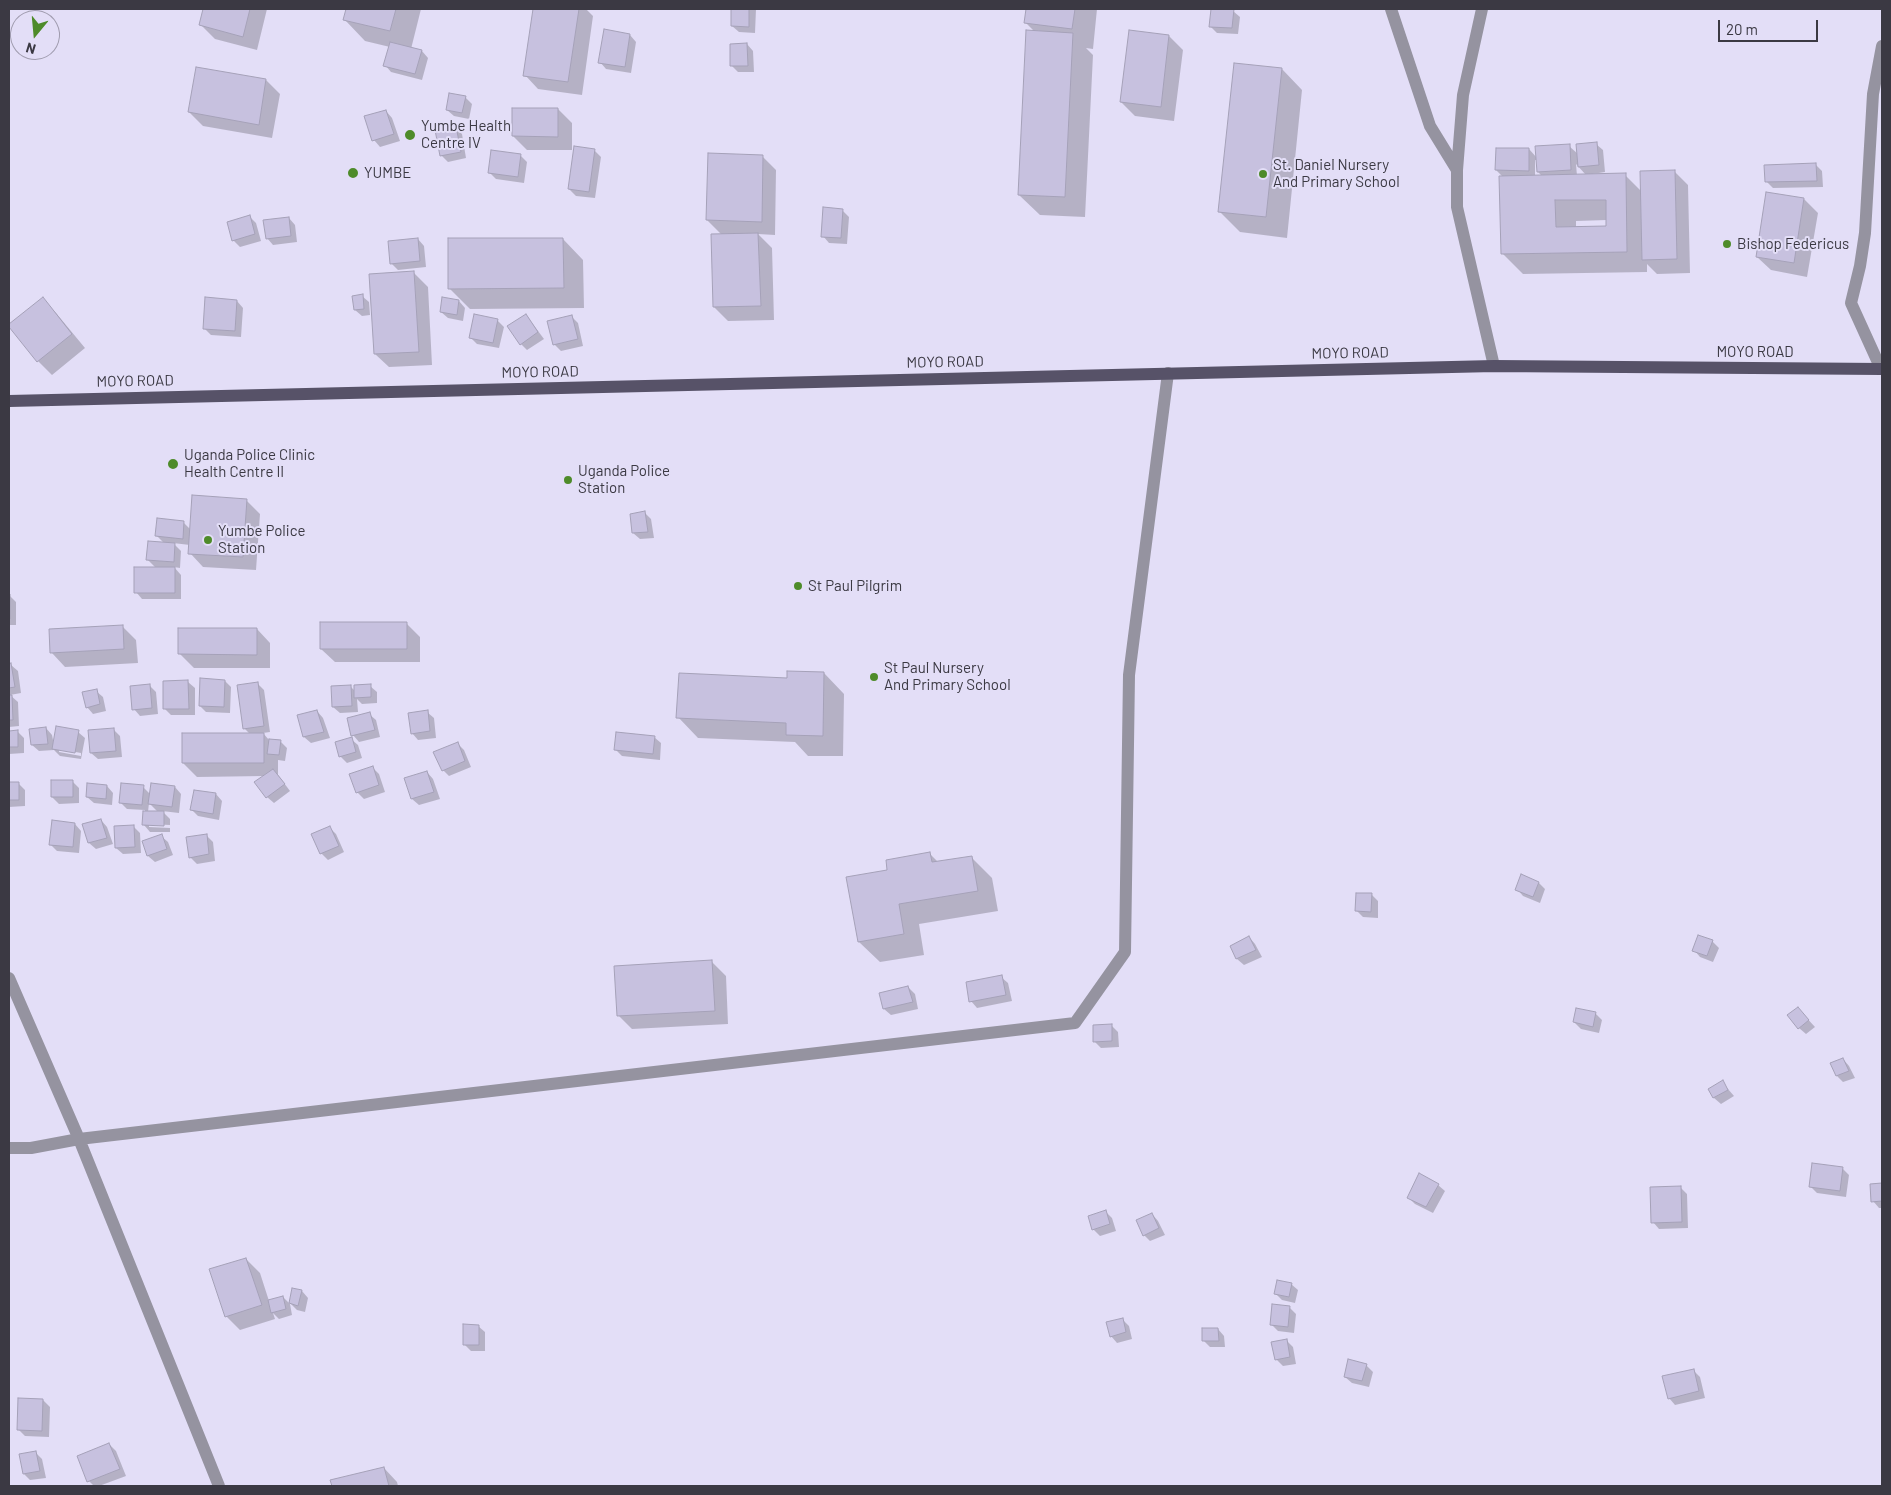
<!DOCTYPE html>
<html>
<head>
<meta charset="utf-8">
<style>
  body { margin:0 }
  #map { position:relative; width:1891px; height:1495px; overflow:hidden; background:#e3def7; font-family:Barlow,sans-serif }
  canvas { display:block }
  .frame { position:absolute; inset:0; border:10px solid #3b3943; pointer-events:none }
  .north { position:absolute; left:10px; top:10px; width:50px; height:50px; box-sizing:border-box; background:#e3def7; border:1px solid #a09caf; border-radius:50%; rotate:197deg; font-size:14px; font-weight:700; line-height:20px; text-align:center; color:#3b3943 }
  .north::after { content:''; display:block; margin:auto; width:18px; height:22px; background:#4e8b2a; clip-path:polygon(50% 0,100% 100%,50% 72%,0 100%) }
  .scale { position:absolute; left:1718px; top:20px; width:100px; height:22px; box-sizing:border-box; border:2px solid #3b3943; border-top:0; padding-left:6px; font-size:15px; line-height:18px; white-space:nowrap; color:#3b3943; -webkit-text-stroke:4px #e3def7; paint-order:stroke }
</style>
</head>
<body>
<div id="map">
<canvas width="1891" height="1495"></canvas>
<div class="frame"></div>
<div class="north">N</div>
<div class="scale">20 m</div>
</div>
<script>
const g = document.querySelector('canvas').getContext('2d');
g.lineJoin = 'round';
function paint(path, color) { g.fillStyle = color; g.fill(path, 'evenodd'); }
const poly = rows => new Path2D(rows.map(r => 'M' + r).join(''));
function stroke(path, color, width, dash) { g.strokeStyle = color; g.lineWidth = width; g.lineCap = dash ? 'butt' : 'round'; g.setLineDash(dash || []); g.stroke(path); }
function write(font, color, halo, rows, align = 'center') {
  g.font = font + ' Barlow,sans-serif'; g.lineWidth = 4; g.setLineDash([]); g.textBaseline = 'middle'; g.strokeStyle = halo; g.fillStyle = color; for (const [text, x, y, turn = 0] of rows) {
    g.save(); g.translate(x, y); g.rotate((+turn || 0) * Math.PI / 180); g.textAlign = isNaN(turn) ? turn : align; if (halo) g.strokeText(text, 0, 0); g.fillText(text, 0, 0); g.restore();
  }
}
paint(poly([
  [205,9,267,9,257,50,215,39,201,25],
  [347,9,421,9,411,49,422,51,428,58,422,80,391,72,385,65,390,47,365,41,345,20],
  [534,9,586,9,593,16,582,95,538,89,525,75],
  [733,9,756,9,755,33,739,32,732,26],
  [1027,9,1097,9,1093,49,1086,48,1093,55,1085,217,1040,215,1019,195,1035,32,1026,23],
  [1212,9,1233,11,1240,17,1238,34,1217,33,1210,26],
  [630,35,636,42,631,73,606,69,600,62],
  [1169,36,1183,50,1174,121,1135,116,1121,102],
  [747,44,753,51,754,72,738,72,732,66],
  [1282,69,1302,90,1287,238,1240,232,1219,211],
  [266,80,280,94,272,138,203,126,189,112],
  [465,97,472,104,469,119,454,116,447,110],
  [558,109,572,123,572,150,527,150,513,136],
  [386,111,392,118,400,141,380,147,374,140],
  [455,128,462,134,466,158,448,162,441,155],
  [1596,144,1603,150,1605,172,1586,175,1576,164,1577,176,1625,175,1641,191,1674,171,1688,185,1690,273,1657,274,1647,264,1647,272,1523,274,1502,253,1503,177,1496,170,1529,149,1537,158,1569,146,1578,154],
  [1535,160,1537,160,1538,172,1542,176,1535,176],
  [1607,220,1607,227,1576,228,1576,221],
  [594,150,601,157,595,198,576,196,569,189],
  [520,155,527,162,524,183,496,179,489,172],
  [762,156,776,170,775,235,758,234,772,248,774,320,728,321,714,307,722,235,707,220],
  [1815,164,1822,171,1823,187,1773,188,1766,181],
  [1804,199,1818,213,1807,277,1771,270,1757,257],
  [842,210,849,217,847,244,829,243,823,236],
  [249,216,256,223,261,241,240,247,234,241,228,222],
  [289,218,295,225,297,242,273,245,267,238],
  [418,239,424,246,426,267,398,270,391,263],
  [563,239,583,260,584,308,470,309,449,288],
  [414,273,428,287,432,365,389,367,375,354],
  [362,296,369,302,370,315,362,316,355,310],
  [43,299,56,313,85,348,52,375,38,361],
  [237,301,243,308,241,337,211,335,205,329],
  [459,301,465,308,463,321,448,318,441,312],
  [526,315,544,339,527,350,521,344],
  [571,316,578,323,583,346,561,351,554,344],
  [497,320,504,327,499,348,477,344,470,337],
  [246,500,260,514,256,570,203,567,190,553,190,545,173,543,181,551,180,568,174,567,181,575,181,599,142,599,136,592,156,568,147,559,165,544,156,535,184,523,191,530],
  [645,513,651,519,654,538,640,539,633,533],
  [9,595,16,602,16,625,9,625],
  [406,623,420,637,420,662,335,662,321,649],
  [123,627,136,640,138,663,65,667,52,653],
  [257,629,270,643,270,668,194,668,180,654],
  [9,665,11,665,18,671,21,693,10,695,18,702,19,726,9,727],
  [824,673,844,694,843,756,808,756,795,742,698,738,678,717],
  [225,681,231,687,230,713,206,712,200,706],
  [188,682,195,688,195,715,171,715,165,709],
  [257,683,264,690,270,732,263,733,269,740,280,741,287,748,285,761,278,760,278,775,290,791,274,803,267,797,264,776,197,777,183,763,250,734,244,728],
  [149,685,156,692,158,714,140,716,134,709],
  [350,686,355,691,370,686,377,692,377,703,362,704,357,699,358,712,340,713,333,707],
  [96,691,103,697,106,711,93,714,87,707],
  [317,711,323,718,330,738,311,743,304,737,298,716],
  [427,712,434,718,436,738,418,740,412,733],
  [369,714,376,720,380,737,359,742,353,735],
  [46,728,52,735,54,745,78,732,85,738,81,759,60,756,54,750,39,751,32,745],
  [59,749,81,753,81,756,59,752],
  [113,729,120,736,122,757,98,759,91,753],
  [17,731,24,738,24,753,9,754,9,732],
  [654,737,661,743,660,760,622,756,616,750],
  [351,739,358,745,362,758,347,763,340,756],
  [458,744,464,750,471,767,449,776,443,770],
  [372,767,379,774,385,792,364,799,357,792],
  [427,772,433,779,440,799,419,805,412,799],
  [72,781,79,788,79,803,59,804,52,797],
  [9,783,18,783,25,790,25,806,9,807],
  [107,786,113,793,112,805,94,803,87,797],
  [143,787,151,795,175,787,181,794,179,813,162,811,170,819,170,832,150,832,144,825,145,810,127,809,120,802],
  [149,803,158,812,148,812],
  [149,824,170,825,170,828,149,827],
  [195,791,216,794,222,801,219,820,198,816,192,810],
  [101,820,107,827,113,844,96,849,89,843,84,825],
  [75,824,81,831,79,853,57,851,50,844],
  [133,826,140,833,141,853,123,854,116,848],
  [330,828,336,834,344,852,328,860,321,853],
  [206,835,213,842,215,861,197,864,190,857],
  [161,836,168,842,173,855,155,862,148,856,143,842],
  [930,854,938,862,971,857,992,878,998,911,919,924,924,955,880,962,859,942,888,871],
  [1539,883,1545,889,1540,903,1523,896,1517,889],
  [1371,894,1378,901,1378,918,1363,917,1357,911],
  [1249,937,1255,944,1262,957,1244,965,1237,959,1231,946],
  [1712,941,1719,948,1713,962,1700,957,1694,950],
  [712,962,726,976,728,1024,632,1029,618,1015],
  [1001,977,1008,983,1012,1001,977,1008,971,1001],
  [908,987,915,994,918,1009,891,1015,884,1009],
  [1595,1013,1602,1020,1599,1033,1581,1029,1574,1022],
  [1804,1015,1815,1027,1806,1034,1799,1028],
  [1111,1025,1118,1032,1119,1047,1101,1048,1094,1041],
  [1843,1059,1849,1066,1855,1078,1843,1082,1837,1076],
  [1722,1082,1734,1096,1721,1104,1714,1098,1710,1089],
  [1842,1168,1849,1175,1846,1197,1817,1193,1811,1187],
  [1438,1185,1445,1191,1433,1213,1415,1204,1408,1197],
  [1871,1185,1882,1185,1882,1208,1879,1208,1873,1201],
  [1681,1188,1687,1194,1688,1228,1659,1229,1653,1222],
  [1106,1212,1112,1218,1116,1231,1100,1236,1093,1229],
  [1152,1214,1158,1221,1165,1235,1150,1241,1144,1235],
  [246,1259,260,1273,269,1301,283,1297,290,1304,292,1315,279,1319,273,1313,275,1319,240,1330,226,1316],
  [1291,1284,1298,1290,1295,1303,1282,1300,1276,1294],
  [293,1289,302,1291,308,1298,305,1312,297,1310,290,1303],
  [1289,1307,1296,1314,1294,1333,1278,1331,1271,1324],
  [1122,1319,1129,1326,1132,1339,1117,1343,1111,1336],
  [478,1326,485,1332,485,1351,471,1351,464,1344],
  [1218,1329,1224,1336,1225,1347,1210,1347,1204,1341],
  [1286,1340,1293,1347,1296,1364,1283,1366,1276,1359],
  [1366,1365,1373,1372,1369,1387,1352,1383,1345,1377],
  [1693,1370,1700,1377,1705,1398,1675,1405,1669,1398],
  [43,1400,50,1407,49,1437,25,1436,18,1429],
  [109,1444,116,1451,126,1476,99,1486,94,1486,89,1481],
  [36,1453,42,1459,46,1478,30,1480,24,1474],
  [384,1468,397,1482,398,1486,333,1486,332,1480]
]), '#0003');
const building = poly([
  [203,9,250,9,243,37,199,25,203,9],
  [346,9,396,9,390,31,343,20,346,9],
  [533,9,579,9,568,82,523,76,533,9],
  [731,9,749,9,749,27,731,26,731,9],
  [1026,9,1075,9,1072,29,1024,23,1026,9],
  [1211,9,1234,9,1232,28,1209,27,1211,9],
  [604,29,630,34,625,67,598,63,604,29],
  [1026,30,1073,33,1065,197,1018,195,1026,30],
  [1129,30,1169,35,1161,107,1120,102,1129,30],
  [390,42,422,50,415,74,383,66,390,42],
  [747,43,748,66,730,66,730,44,747,43],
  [1234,63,1282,68,1266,217,1218,212,1234,63],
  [196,67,266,79,259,125,188,112,196,67],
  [449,93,466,96,462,113,446,110,449,93],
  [512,108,558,108,558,137,512,136,512,108],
  [386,110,394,134,372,141,364,116,386,110],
  [456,126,461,152,440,156,435,130,456,126],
  [1597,142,1599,165,1578,167,1576,144,1597,142],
  [1570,144,1571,170,1537,172,1535,146,1570,144],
  [574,146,595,149,589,192,568,189,574,146],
  [1496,148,1529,148,1529,171,1495,170,1496,148],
  [491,150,521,154,518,177,488,173,491,150],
  [708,153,763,155,762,222,706,220,708,153],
  [1816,163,1817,181,1765,182,1764,165,1816,163],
  [1675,170,1677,259,1642,260,1640,171,1675,170],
  [1626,173,1627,252,1501,254,1499,176,1626,173],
  [1555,200,1606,200,1606,226,1556,227,1555,200],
  [1766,192,1804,198,1794,263,1756,257,1766,192],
  [823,207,843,209,841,238,821,237,823,207],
  [250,215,255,234,232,241,227,222,250,215],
  [289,217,291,236,266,239,263,220,289,217],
  [758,233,761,306,713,307,711,234,758,233],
  [418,238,420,261,390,264,388,241,418,238],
  [448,238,563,238,564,288,448,289,448,238],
  [414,271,419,352,374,354,369,274,414,271],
  [363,294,364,309,354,310,352,296,363,294],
  [43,297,72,334,37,362,9,327,9,324,43,297],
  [205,297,237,300,235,331,203,329,205,297],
  [442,297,459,300,457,315,440,312,442,297],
  [474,314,498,319,493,343,469,338,474,314],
  [526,314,538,332,520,345,507,326,526,314],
  [572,315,578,339,553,345,547,321,572,315],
  [192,495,247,499,243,557,188,554,192,495],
  [645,511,648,532,632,533,630,514,645,511],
  [157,518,184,521,183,539,155,536,157,518],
  [148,541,175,543,174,562,146,560,148,541],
  [134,567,175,567,175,593,134,593,134,567],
  [9,594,10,594,10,619,9,619,9,594],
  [320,622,407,622,407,649,320,649,320,622],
  [123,625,124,649,50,653,49,629,123,625],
  [178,628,257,628,257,655,178,654,178,628],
  [11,663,15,687,9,688,9,664,11,663],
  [787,671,824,672,823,736,786,735,786,723,676,718,679,673,787,678,787,671],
  [200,678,225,680,224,707,199,706,200,678],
  [188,680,189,709,163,709,163,681,188,680],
  [258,682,264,726,243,729,237,685,258,682],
  [150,684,152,708,132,710,130,686,150,684],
  [371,684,371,697,354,698,354,685,371,684],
  [351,685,352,706,332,707,331,686,351,685],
  [97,689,100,704,86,708,82,692,97,689],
  [9,695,12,695,13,720,9,720,9,695],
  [317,710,324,732,303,737,297,715,317,710],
  [428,710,430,731,411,734,408,713,428,710],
  [370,712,375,730,351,736,347,718,370,712],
  [56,726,79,730,75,753,52,749,56,726],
  [46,727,48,744,31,745,29,729,46,727],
  [114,728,116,751,90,753,88,730,114,728],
  [18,730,18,747,9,747,9,731,18,730],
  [616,732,655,736,653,754,614,750,616,732],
  [182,733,264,733,264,763,182,763,182,733],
  [352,737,356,752,339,757,335,742,352,737],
  [269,739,281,740,279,755,267,754,269,739],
  [458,742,465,761,442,771,433,752,458,742],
  [373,766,379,785,356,793,349,774,373,766],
  [273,769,285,784,266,798,254,782,273,769],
  [427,771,434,792,411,799,404,778,427,771],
  [51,780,73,780,73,797,51,797,51,780],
  [9,782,19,782,19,800,9,800,9,782],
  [87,783,107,785,106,799,86,797,87,783],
  [121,783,144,785,142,805,119,803,121,783],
  [151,783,175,786,172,807,148,804,151,783],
  [194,790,216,793,213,814,190,810,194,790],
  [143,811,164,811,164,826,142,825,143,811],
  [101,819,107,838,88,843,82,824,101,819],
  [52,820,75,823,73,847,49,845,52,820],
  [134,825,135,847,115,848,114,826,134,825],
  [330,826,339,846,320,854,311,834,330,826],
  [162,834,167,849,147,856,142,841,162,834],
  [207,834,209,854,189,858,186,837,207,834],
  [930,852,932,862,972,856,978,891,899,904,904,934,858,942,846,877,887,870,886,860,930,852],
  [1521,874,1539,882,1533,897,1515,890,1521,874],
  [1356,893,1372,893,1371,912,1355,911,1356,893],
  [1698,935,1713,940,1707,956,1692,951,1698,935],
  [1249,936,1256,950,1236,959,1230,946,1249,936],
  [712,960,715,1011,617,1016,614,966,712,960],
  [1002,975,1006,995,969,1002,966,982,1002,975],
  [908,986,913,1002,883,1009,879,993,908,986],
  [1798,1007,1809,1020,1798,1029,1787,1015,1798,1007],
  [1576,1008,1596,1012,1593,1027,1573,1022,1576,1008],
  [1112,1024,1112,1041,1093,1042,1093,1025,1112,1024],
  [1843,1058,1849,1071,1836,1076,1830,1063,1843,1058],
  [1723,1080,1728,1090,1713,1098,1708,1089,1723,1080],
  [1812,1163,1843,1167,1840,1191,1809,1187,1812,1163],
  [1419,1173,1439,1184,1426,1207,1407,1198,1419,1173],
  [1882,1183,1882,1201,1871,1202,1870,1184,1882,1183],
  [1681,1186,1682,1222,1651,1223,1650,1187,1681,1186],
  [1106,1210,1110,1224,1092,1230,1088,1216,1106,1210],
  [1152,1213,1159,1228,1143,1236,1136,1220,1152,1213],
  [246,1258,262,1305,225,1317,209,1269,246,1258],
  [1277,1280,1292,1283,1289,1297,1274,1294,1277,1280],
  [292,1288,302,1290,298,1306,289,1303,292,1288],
  [283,1296,286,1309,271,1313,268,1300,283,1296],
  [1272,1304,1290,1306,1288,1327,1270,1325,1272,1304],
  [1123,1318,1126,1332,1110,1337,1106,1322,1123,1318],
  [463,1324,479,1325,479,1345,463,1345,463,1324],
  [1202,1328,1218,1328,1219,1341,1202,1341,1202,1328],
  [1287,1339,1290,1357,1275,1360,1271,1342,1287,1339],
  [1348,1359,1367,1364,1362,1381,1344,1377,1348,1359],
  [1694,1369,1699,1391,1668,1399,1662,1376,1694,1369],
  [18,1398,43,1399,42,1431,17,1430,18,1398],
  [109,1443,120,1469,87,1482,77,1456,109,1443],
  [36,1451,40,1471,23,1474,19,1454,36,1451],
  [384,1467,389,1486,332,1486,330,1480,384,1467]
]);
paint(building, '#c7c1df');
stroke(building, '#a5a1b8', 1);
stroke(poly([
  [1391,9,1430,126,1457,170],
  [1482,9,1463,95,1457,170,1457,207,1494,366],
  [1881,369,1851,303,1860,266,1865,233,1873,94,1882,46],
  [9,978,79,1139,219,1486],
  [9,1148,31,1148,79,1139,1075,1023,1125,952,1129,675,1168,373]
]), '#9593a0', 12);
stroke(poly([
  [9,401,1494,366,1882,369]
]), '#575268', 12);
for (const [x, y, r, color] of [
  [410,135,6,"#4e8b2a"],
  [353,173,6,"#4e8b2a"],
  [1263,174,5,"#4e8b2a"],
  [1727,244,5,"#4e8b2a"],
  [173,464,6,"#4e8b2a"],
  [568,480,5,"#4e8b2a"],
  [208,540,5,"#4e8b2a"],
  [798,586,5,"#4e8b2a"],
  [874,677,5,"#4e8b2a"]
]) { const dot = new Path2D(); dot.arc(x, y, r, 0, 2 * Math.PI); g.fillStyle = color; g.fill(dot); stroke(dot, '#e3def7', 2); }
write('15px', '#3b3943', '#e3def7', [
  ["Yumbe Health",421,126],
  ["Centre IV",421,143],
  ["St. Daniel Nursery",1273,165],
  ["And Primary School",1273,182],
  ["YUMBE",364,173],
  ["Bishop Federicus",1737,244],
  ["Uganda Police Clinic",184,455],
  ["Health Centre II",184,472],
  ["Uganda Police",578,471],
  ["Station",578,488],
  ["Yumbe Police",218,531],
  ["Station",218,548],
  ["St Paul Pilgrim",808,586],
  ["St Paul Nursery",884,668],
  ["And Primary School",884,685]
], 'left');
write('15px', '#3b3943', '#e3def7', [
  ["MOYO ROAD",1755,352],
  ["MOYO ROAD",1350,353,-1],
  ["MOYO ROAD",945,362,-1],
  ["MOYO ROAD",540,372,-1],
  ["MOYO ROAD",135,381,-1]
]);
</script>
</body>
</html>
